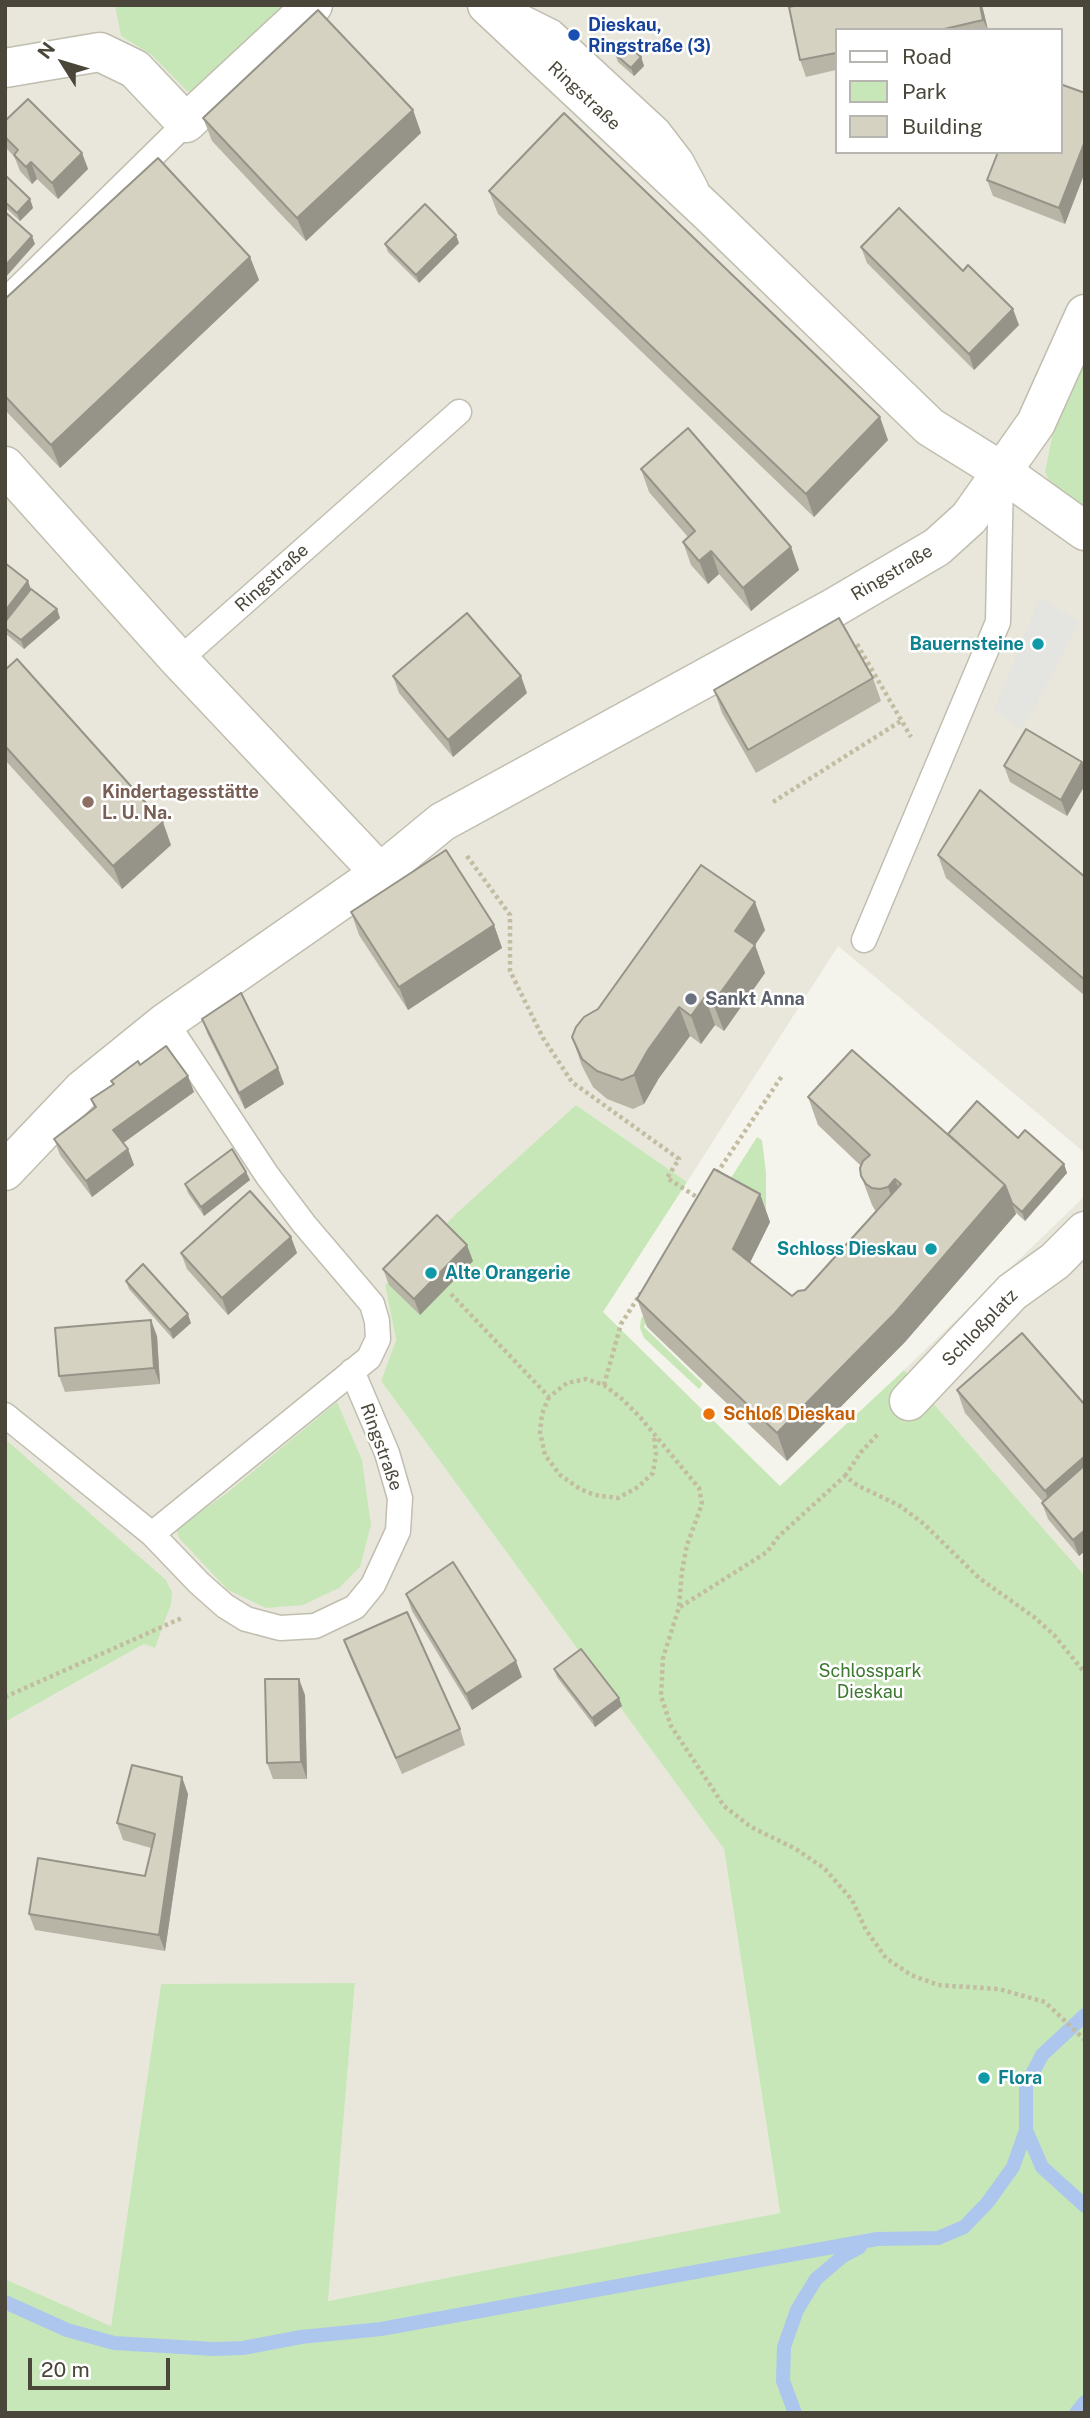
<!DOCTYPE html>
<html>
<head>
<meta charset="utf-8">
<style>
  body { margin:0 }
  #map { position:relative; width:1090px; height:2418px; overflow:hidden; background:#f5f4ec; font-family:"Public Sans",sans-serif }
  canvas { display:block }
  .frame { position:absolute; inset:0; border:7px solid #4a473a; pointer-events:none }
  .legend { position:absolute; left:835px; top:28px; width:228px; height:126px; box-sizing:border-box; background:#fff; border:2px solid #b7b5b0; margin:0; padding:9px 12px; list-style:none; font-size:21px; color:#4a473a }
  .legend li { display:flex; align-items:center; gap:14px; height:35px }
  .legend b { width:35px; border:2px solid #b7b5b0 }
  .north { position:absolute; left:28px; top:28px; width:70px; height:70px; -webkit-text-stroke:5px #fff; paint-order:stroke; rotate:307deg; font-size:19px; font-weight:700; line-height:28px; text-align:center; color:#4a473a }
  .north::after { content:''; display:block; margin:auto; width:24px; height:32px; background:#4a473a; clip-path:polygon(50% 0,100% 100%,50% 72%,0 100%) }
  .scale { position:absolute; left:28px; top:2358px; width:142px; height:32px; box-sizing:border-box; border:4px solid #4a473a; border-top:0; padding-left:9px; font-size:21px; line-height:24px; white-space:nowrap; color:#4a473a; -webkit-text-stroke:5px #fff; paint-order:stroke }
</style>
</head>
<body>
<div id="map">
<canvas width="1090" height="2418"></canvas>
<div class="frame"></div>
<ul class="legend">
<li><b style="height:9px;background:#fff"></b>Road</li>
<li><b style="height:19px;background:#c8e7b8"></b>Park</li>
<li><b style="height:19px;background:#d6d2c2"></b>Building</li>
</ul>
<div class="north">N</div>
<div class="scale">20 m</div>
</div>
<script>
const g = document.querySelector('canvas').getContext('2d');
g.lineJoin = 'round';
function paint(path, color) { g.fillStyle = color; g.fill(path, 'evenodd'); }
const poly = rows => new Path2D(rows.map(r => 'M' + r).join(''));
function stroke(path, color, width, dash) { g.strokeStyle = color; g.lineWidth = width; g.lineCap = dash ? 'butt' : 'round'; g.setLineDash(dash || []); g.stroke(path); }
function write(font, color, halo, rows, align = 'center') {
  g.font = font + ' "Public Sans",sans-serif'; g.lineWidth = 5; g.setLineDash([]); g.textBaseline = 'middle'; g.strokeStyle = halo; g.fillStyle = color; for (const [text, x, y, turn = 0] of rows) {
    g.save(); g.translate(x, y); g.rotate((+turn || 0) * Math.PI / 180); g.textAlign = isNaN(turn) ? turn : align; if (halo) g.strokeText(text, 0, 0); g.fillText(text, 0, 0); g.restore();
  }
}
paint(poly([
  [5,5,1085,5,1085,1153,838,946,687,1182,576,1105,385,1285,396,1340,381,1381,724,1849,780,2214,327,2301,355,1984,161,1984,111,2326,5,2279,5,1722,144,1644,5,1519],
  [836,30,1060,30,1060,152,836,152],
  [1085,1196,1085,1576,904,1370]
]), '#e9e7db');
paint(poly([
  [115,5,284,5,195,91,187,91,152,55,121,36],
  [1085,358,1085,517,1052,486,1045,472,1054,427],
  [576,1105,687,1182,603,1312,780,1486,904,1370,1085,1576,1085,2413,5,2413,5,2279,111,2326,161,1984,355,1983,328,2301,780,2213,724,1849,381,1381,396,1340,385,1285,457,1213],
  [757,1137,762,1140,766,1173,766,1217,723,1194,644,1327,703,1384,699,1389,644,1338,640,1328,641,1319],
  [337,1402,362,1460,371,1525,360,1567,339,1588,303,1605,266,1608,228,1590,179,1538,176,1529,227,1493],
  [5,1439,166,1580,172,1592,171,1604,155,1648,144,1644,5,1722]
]), '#c8e7b8');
paint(poly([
  [1040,598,1079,622,1022,730,994,710]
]), '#e4e4e0');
stroke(poly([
  [1085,2015,1042,2055,1026,2086,1026,2130,1042,2167,1085,2206],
  [5,2302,67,2330,114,2343,214,2349,243,2348,301,2337,381,2329,877,2239,938,2238,964,2227,988,2202,1013,2167,1026,2130],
  [795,2413,783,2381,784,2347,797,2310,816,2279,843,2256,860,2247],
  [1076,2413,1085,2402]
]), '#adc6ee', 14);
const service = poly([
  [506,9,552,32,658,130,681,160,696,188],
  [5,301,186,123],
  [179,660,459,412],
  [864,940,998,622,1001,475],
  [5,1415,152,1534,199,1583,225,1606,246,1619,280,1628,315,1626,355,1607,373,1585,398,1531,400,1498,387,1453,352,1371],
  [152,1534,369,1358,378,1339,377,1321,372,1304,304,1224,267,1175,166,1022]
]);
const minor = poly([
  [487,5,709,213,930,427,1001,471,1085,531],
  [5,68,100,52,135,69,186,123,313,5],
  [5,466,179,660,380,873],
  [5,1171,82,1090,166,1022,380,873,442,822,835,607,937,547,969,518,1036,423,1085,314],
  [909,1401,1012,1292,1055,1261,1085,1231]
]);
stroke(service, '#c0beaf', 27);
stroke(minor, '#c0beaf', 41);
stroke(poly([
  [857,644,911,737],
  [773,802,901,721],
  [467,856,510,915,510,971,543,1038,572,1082,679,1159,667,1178,700,1199],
  [717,1173,782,1076],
  [451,1294,549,1397,567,1383,586,1379,604,1385,622,1399,640,1417,699,1488,702,1504,687,1545,682,1571,679,1607,663,1658,661,1696,671,1726,724,1806,751,1827,796,1849,825,1869,852,1900,866,1930,886,1958,911,1975,938,1985,999,1989,1045,2002,1085,2040],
  [604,1385,621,1324,641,1293],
  [549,1397,542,1414,540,1432,545,1455,560,1475,580,1489,595,1495,618,1498,638,1487,653,1473,656,1454,654,1436],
  [845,1476,861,1452,879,1433],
  [680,1607,767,1552,779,1536,845,1476,857,1485,900,1506,924,1524,979,1578,1034,1617,1054,1635,1085,1673],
  [5,1697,184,1617]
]), '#c2bca1', 4.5, [3.5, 3.5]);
stroke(service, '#fff', 24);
stroke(minor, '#fff', 38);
paint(poly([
  [798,5,982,5,988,30,836,30,836,70,806,77,800,60,789,7],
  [615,54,641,57,644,66,634,76,618,62],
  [1085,93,1085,172,1065,224,993,196,987,180],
  [413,110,421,133,306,241,212,141,203,118],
  [5,121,82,153,88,169,58,199,37,179,32,184,20,171,14,156,5,147],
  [5,175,30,199,33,208,20,221,5,207],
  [489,191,888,440,814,517,498,214],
  [459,243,419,283,388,252,385,244],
  [861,247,1019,325,974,370,867,263],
  [250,257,259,280,60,468,5,410,5,299],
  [641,469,791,547,799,570,751,611,719,574,708,584,691,565,683,542,688,537,649,492],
  [5,563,31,589,57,609,60,618,24,649,6,634,5,635],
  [5,670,171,845,122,889,5,760],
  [393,676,527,693,453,757,399,693],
  [873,678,881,701,756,773,722,713,714,690],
  [1082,762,1085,769,1085,785,1067,816,1010,782,1004,766],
  [938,855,1085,877,1085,996,946,878],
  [351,912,494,925,502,948,408,1010,359,935],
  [765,930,755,945,765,973,724,1031,715,1025,701,1044,690,1036,659,1078,644,1104,633,1109,607,1099,593,1087,582,1066,572,1037],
  [202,1019,278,1068,284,1084,245,1109,208,1035],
  [140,1065,194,1092,123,1143,128,1149,134,1165,92,1197,60,1155,54,1139,94,1108,91,1099,113,1085,111,1081],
  [808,1097,948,1134,1018,1138,1064,1164,1067,1173,1025,1221,1015,1212,1016,1214,905,1342,787,1461,647,1327,637,1299,760,1194,770,1222,750,1262,792,1296,805,1290,876,1212,872,1205,861,1176,861,1166,818,1125],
  [246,1172,250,1180,204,1216,188,1193,185,1184],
  [291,1237,297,1253,228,1315,187,1269,181,1253],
  [473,1261,420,1315,389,1285,383,1269],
  [126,1281,191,1323,173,1339,129,1289],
  [157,1336,160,1384,65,1392,59,1376],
  [957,1390,1085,1405,1085,1551,1079,1556,1048,1519,1042,1503,1043,1502,965,1413],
  [406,1594,522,1677,472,1710,412,1611],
  [344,1640,460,1729,465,1745,402,1774,350,1657],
  [554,1669,622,1706,595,1727,557,1677],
  [305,1695,307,1779,273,1779,267,1763],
  [188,1794,165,1951,35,1930,29,1914,145,1876,151,1848,123,1840,117,1823]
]), '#b8b5a7');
paint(poly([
  [980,5,982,5,988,30,983,20],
  [641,57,644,66,634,76,631,68],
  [413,110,421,133,306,241,297,218],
  [1085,141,1085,172,1065,224,1059,208],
  [82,153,88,169,58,199,52,183],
  [31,162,37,179,32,184,26,167],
  [30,199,33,208,20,221,17,213],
  [456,235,459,243,419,283,416,275],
  [32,236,35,244,5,278,5,266],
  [250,257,259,280,60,468,51,445],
  [1013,309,1019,325,974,370,969,354],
  [880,417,888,440,814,517,806,494],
  [791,547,799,570,751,611,743,588],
  [711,551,719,574,708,584,699,561],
  [28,581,34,598,5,628,5,611],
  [57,609,60,618,24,649,21,640],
  [521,676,527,693,453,757,448,740],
  [1082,762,1085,769,1085,785,1067,816,1061,800],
  [163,822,171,845,122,889,113,866],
  [755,902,765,930,755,945,765,973,724,1031,713,1003,735,931],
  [494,925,502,948,408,1010,399,987],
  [705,997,715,1025,701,1044,691,1016],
  [679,1007,690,1036,659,1078,644,1104,634,1075,648,1050],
  [278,1068,284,1084,245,1109,239,1093],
  [188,1076,194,1092,119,1146,113,1130],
  [128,1149,134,1165,92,1197,86,1181],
  [1064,1164,1067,1173,1025,1221,1022,1212],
  [246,1172,250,1180,204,1216,201,1207],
  [895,1179,906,1207,898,1215,888,1187],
  [1005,1185,1016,1214,905,1342,787,1461,777,1433],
  [760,1194,770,1222,743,1277,733,1249],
  [291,1237,297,1253,228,1315,222,1298],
  [467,1245,473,1261,420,1315,414,1299],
  [188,1314,191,1323,173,1339,170,1330],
  [151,1320,157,1336,160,1384,154,1368],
  [1085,1456,1085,1487,1054,1514,1045,1491],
  [1085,1530,1085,1551,1079,1556,1073,1540],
  [516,1661,522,1677,472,1710,466,1694],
  [299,1679,305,1695,307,1779,301,1762],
  [619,1698,622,1706,595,1727,592,1718],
  [182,1777,188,1794,165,1951,159,1935]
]), '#969388');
const building = poly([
  [798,5,980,5,983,20,940,30,836,30,836,53,800,60,789,7,798,5],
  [318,10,413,110,297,218,203,118,318,10],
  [625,43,641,57,631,68,615,54,625,43],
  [1060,84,1085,93,1085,141,1059,208,987,180,998,152,1060,152,1060,84],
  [28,99,82,153,52,183,31,162,26,167,14,155,18,150,5,137,5,121,28,99],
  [564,113,880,417,806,494,489,191,564,113],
  [158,158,250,257,51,445,5,396,5,299,158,158],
  [5,175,30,199,17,213,5,202,5,175],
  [425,204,456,235,416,275,385,244,425,204],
  [899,208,963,271,968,265,1013,309,969,354,861,247,899,208],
  [5,212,32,236,5,266,5,212],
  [688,428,791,547,743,588,711,551,699,561,683,542,695,531,641,469,688,428],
  [5,563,28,581,5,611,5,563],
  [31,589,57,609,21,640,5,628,5,622,31,589],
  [467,613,521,676,448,740,393,676,467,613],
  [839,618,873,678,748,750,714,690,839,618],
  [17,659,163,822,113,866,5,746,5,670,17,659],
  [1026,729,1082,762,1061,800,1004,766,1026,729],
  [980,790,1085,877,1085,980,938,855,980,790],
  [446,850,494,925,399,987,351,912,446,850],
  [701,865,755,902,735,931,755,945,713,1003,705,997,691,1016,679,1007,648,1050,634,1075,622,1080,597,1071,582,1059,572,1037,576,1027,584,1017,598,1009,701,865],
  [241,993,278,1068,239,1093,202,1019,241,993],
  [166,1046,188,1076,113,1130,128,1149,86,1181,54,1139,96,1107,91,1099,114,1084,111,1081,138,1061,140,1065,166,1046],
  [852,1050,1005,1185,895,1313,777,1433,637,1299,714,1169,760,1194,733,1249,792,1296,798,1291,805,1290,901,1184,895,1179,888,1187,880,1189,872,1188,866,1184,861,1176,860,1168,863,1161,870,1155,808,1097,852,1050],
  [977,1101,1018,1138,1025,1130,1064,1164,1022,1212,1012,1203,1005,1185,948,1134,977,1101],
  [232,1149,246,1172,201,1207,185,1184,232,1149],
  [250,1191,291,1237,222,1298,181,1253,250,1191],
  [437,1215,467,1245,414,1299,383,1269,437,1215],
  [143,1264,188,1314,170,1330,126,1281,143,1264],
  [151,1320,154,1368,59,1376,55,1328,151,1320],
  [1022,1333,1085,1405,1085,1456,1045,1491,957,1390,1022,1333],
  [1085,1465,1085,1530,1073,1540,1042,1503,1085,1465],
  [453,1562,516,1661,466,1694,406,1594,453,1562],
  [407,1612,460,1729,396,1758,344,1640,407,1612],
  [581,1649,619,1698,592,1718,554,1669,581,1649],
  [265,1679,299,1679,301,1762,267,1763,265,1679],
  [132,1765,182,1777,159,1935,29,1914,38,1858,145,1876,155,1834,117,1823,132,1765]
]);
paint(building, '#d6d2c2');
stroke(building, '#969388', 2);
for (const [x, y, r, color] of [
  [574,35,7,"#1a4fb4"],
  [1038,644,7,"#0f9aa8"],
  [88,802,7,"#8d6e63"],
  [691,999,7,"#6b7280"],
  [931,1249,7,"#0f9aa8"],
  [431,1273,7,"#0f9aa8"],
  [709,1414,7,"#e8710a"],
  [984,2078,7,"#0f9aa8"]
]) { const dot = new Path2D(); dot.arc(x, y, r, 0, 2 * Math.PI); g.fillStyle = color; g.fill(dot); stroke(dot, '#fff', 2.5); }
write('bold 18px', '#164399', '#fff', [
  ["Dieskau,",588,25],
  ["Ringstraße (3)",588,46]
], 'left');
write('18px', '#4a473a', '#fff', [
  ["Ringstraße",584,96,43],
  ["Ringstraße",892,573,-31],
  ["Ringstraße",272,578,-42],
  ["Schloßplatz",980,1328,-46],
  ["Ringstraße",381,1447,70]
]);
write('bold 18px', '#0d838f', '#fff', [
  ["Bauernsteine",1024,644],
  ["Schloss Dieskau",917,1249],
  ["Alte Orangerie",445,1273,"left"],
  ["Flora",998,2078,"left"]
], 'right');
write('bold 18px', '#785e54', '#fff', [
  ["Kindertagesstätte",102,792],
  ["L. U. Na.",102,813]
], 'left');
write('bold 18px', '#5b616d', '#fff', [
  ["Sankt Anna",705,999]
], 'left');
write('bold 18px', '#c56008', '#fff', [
  ["Schloß Dieskau",723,1414]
], 'left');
write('18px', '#3c792f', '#fff', [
  ["Schlosspark",870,1671],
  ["Dieskau",870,1692]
]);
</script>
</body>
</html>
